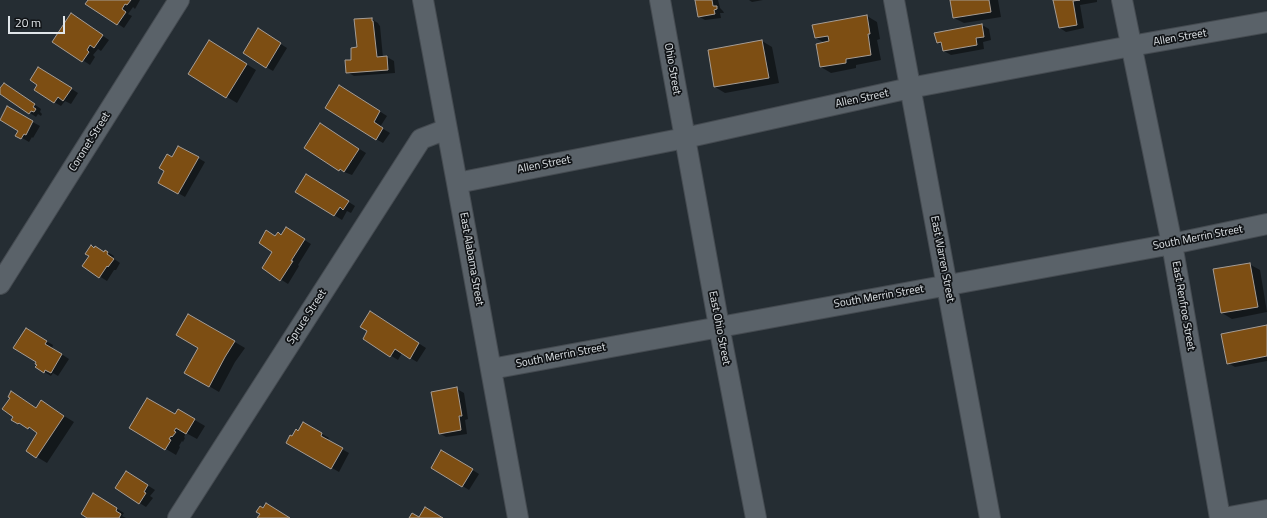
<!DOCTYPE html>
<html>
<head>
<meta charset="utf-8">
<style>
  body { margin:0 }
  #map { position:relative; width:1267px; height:518px; overflow:hidden; background:#252d33; font-family:"Titillium Web",sans-serif }
  canvas { display:block }
  .scale { position:absolute; left:8px; top:16px; width:57px; height:18px; box-sizing:border-box; border:2px solid #e1e6ea; border-top:0; padding-left:5px; font-size:12px; line-height:14px; white-space:nowrap; color:#e1e6ea; -webkit-text-stroke:3px #111417; paint-order:stroke }
</style>
</head>
<body>
<div id="map">
<canvas width="1267" height="518"></canvas>
<div class="scale">20 m</div>
</div>
<script>
const g = document.querySelector('canvas').getContext('2d');
g.lineJoin = 'round';
function paint(path, color) { g.fillStyle = color; g.fill(path, 'evenodd'); }
const poly = rows => new Path2D(rows.map(r => 'M' + r).join(''));
function stroke(path, color, width, dash) { g.strokeStyle = color; g.lineWidth = width; g.lineCap = dash ? 'butt' : 'round'; g.setLineDash(dash || []); g.stroke(path); }
function write(font, color, halo, rows, align = 'center') {
  g.font = font + ' "Titillium Web",sans-serif'; g.lineWidth = 3.5; g.setLineDash([]); g.textBaseline = 'middle'; g.strokeStyle = halo; g.fillStyle = color; for (const [text, x, y, turn = 0] of rows) {
    g.save(); g.translate(x, y); g.rotate((+turn || 0) * Math.PI / 180); g.textAlign = isNaN(turn) ? turn : align; if (halo) g.strokeText(text, 0, 0); g.fillText(text, 0, 0); g.restore();
  }
}
paint(poly([
  [89,0,140,0,135,9,133,7,128,14,132,16,124,28,118,24],
  [696,0,718,0,720,8,723,11,724,13,720,13,721,18,705,20,698,16],
  [749,0,763,0,752,2],
  [948,0,998,0,1001,17,964,23,954,18,951,2],
  [1054,0,1097,0,1097,2,1080,5,1084,28,1066,32,1060,28],
  [867,16,877,22,880,39,877,40,881,60,856,65,856,68,831,73,821,67,825,43,816,38],
  [78,19,109,40,101,51,98,49,93,55,95,57,90,65,54,41],
  [371,19,378,23,379,25,380,26,383,58,387,57,394,61,395,73,354,76,347,72],
  [982,25,989,29,991,40,983,42,984,49,951,55,944,51,943,46,937,42],
  [265,34,287,48,273,71,266,67],
  [762,41,772,47,779,83,725,93,715,87],
  [219,47,256,70,237,103,227,97],
  [45,72,78,93,71,104,65,101,61,106,54,102],
  [11,88,41,109,40,112,42,114,41,116,38,114,36,117,0,93,0,90],
  [346,90,387,116,380,127,390,133,383,143,376,139],
  [7,108,40,126,33,138,32,137,29,142,17,135,20,130],
  [327,129,366,153,352,175,339,170],
  [179,147,205,162,185,197,159,182],
  [313,179,355,206,351,213,347,211,342,220,296,191],
  [293,233,311,244,298,265,299,266,288,284,263,268,274,251,276,237],
  [95,249,105,253,106,251,114,256,113,258,120,263,116,270,114,270,107,281,83,266],
  [1249,264,1260,270,1267,312,1232,319,1222,313],
  [189,315,245,348,235,362,219,392,185,372,199,348],
  [377,317,426,348,417,362,402,353,398,360,364,339],
  [1267,326,1267,361,1235,367,1228,363],
  [26,329,53,345,52,348,69,359,58,376,53,373,51,376,36,367,38,364],
  [457,389,464,393,468,419,465,420,467,434,446,437,439,433],
  [22,398,37,408,51,408,74,422,47,463,27,451,38,433,29,428,29,429,13,419],
  [178,410,205,426,197,439,186,433,184,437,185,438,183,442,182,441,179,446,180,447,176,455,131,428,175,416],
  [303,423,329,438,327,441,349,453,339,472,287,442,298,432],
  [442,451,479,474,469,490,432,467],
  [133,476,155,490,150,496,153,498,146,507,116,488],
  [93,495,124,513,122,516,126,518,89,518]
]), '#0007');
const building = poly([
  [88,0,131,0,127,5,125,4,122,9,126,12,117,25,85,4,88,0],
  [695,0,712,0,713,6,717,6,717,9,714,10,715,14,698,17,695,0],
  [950,0,989,0,991,12,953,18,950,0],
  [1053,0,1080,0,1073,1,1077,25,1059,28,1053,0],
  [71,13,103,35,94,48,90,45,87,50,89,52,82,62,52,42,71,13],
  [867,15,870,34,868,34,871,55,846,59,846,63,820,67,816,44,829,41,828,36,815,38,812,25,867,15],
  [372,18,372,21,373,21,377,57,387,56,388,70,346,73,345,60,351,60,351,48,357,47,354,19,372,18],
  [982,24,984,37,976,38,977,45,943,51,941,42,937,43,934,33,982,24],
  [258,28,281,43,266,68,243,53,258,28],
  [209,40,247,64,226,98,188,74,209,40],
  [762,40,769,78,714,87,708,50,762,40],
  [38,67,72,88,63,101,58,97,54,103,34,90,37,85,30,80,38,67],
  [4,83,35,104,33,107,36,109,34,112,31,111,29,114,0,94,0,88,4,83],
  [339,85,380,111,374,122,383,128,376,140,325,108,339,85],
  [7,106,33,121,26,135,24,134,21,139,15,136,18,131,0,120,7,106],
  [320,123,359,149,344,172,340,169,339,171,304,148,320,123],
  [178,146,199,157,178,194,158,183,164,171,159,168,167,154,172,157,178,146],
  [306,174,349,201,343,210,340,207,334,216,295,192,306,174],
  [286,227,305,239,291,261,293,261,280,281,262,268,272,252,259,243,266,230,275,236,278,232,281,235,286,227],
  [91,245,94,248,95,246,104,252,105,250,108,252,107,254,114,259,108,267,107,266,99,278,82,266,89,256,85,254,91,245],
  [1250,263,1258,307,1221,313,1213,269,1250,263],
  [370,311,419,343,410,359,395,349,390,357,363,339,367,331,360,327,370,311],
  [188,314,235,341,225,357,209,387,184,373,198,348,176,335,188,314],
  [1267,325,1267,356,1227,364,1221,334,1267,325],
  [26,328,47,341,45,344,62,354,51,373,45,370,44,373,35,367,37,365,35,364,36,362,13,348,26,328],
  [457,387,462,416,459,416,461,430,439,434,431,392,457,387],
  [11,391,36,408,41,400,64,416,36,458,26,451,37,433,29,427,28,429,19,423,18,424,11,420,13,417,2,409,10,398,8,397,11,391],
  [147,398,175,414,178,409,195,419,186,434,176,428,174,431,176,432,172,437,171,436,169,439,171,440,165,450,129,428,147,398],
  [303,422,322,433,321,436,343,448,331,469,286,443,290,435,292,436,296,429,298,431,303,422],
  [441,450,473,469,462,487,431,468,441,450],
  [126,471,148,485,144,492,146,493,139,504,115,488,126,471],
  [93,493,117,508,116,511,121,514,119,518,87,518,81,514,93,493],
  [266,503,290,518,257,518,260,514,256,512,260,506,263,508,266,503],
  [425,507,443,518,409,518,412,513,419,517,425,507]
]);
paint(building, '#7d4e13');
stroke(building, '#a69d95', 1);
const minor = poly([
  [423,0,457,183,518,518],
  [660,0,719,326,756,518],
  [894,0,990,518],
  [1122,0,1172,244,1220,518],
  [457,183,685,138,910,88,1131,46,1267,22],
  [0,284,179,0],
  [491,369,1172,244,1267,224],
  [178,518,421,139,447,129],
  [1224,518,1267,510]
]);
stroke(minor, '#454b51', 22);
stroke(minor, '#5a6269', 20);
write('11px', '#e1e6ea', '#111417', [
  ["Allen Street",1180,38,-10],
  ["Ohio Street",672,69,80],
  ["Allen Street",862,99,-12],
  ["Coronet Street",90,142,-58],
  ["Allen Street",544,165,-11],
  ["South Merrin Street",1198,238,-11],
  ["East Alabama Street",471,259,80],
  ["East Warren Street",942,259,79],
  ["South Merrin Street",879,297,-10],
  ["East Renfroe Street",1183,306,80],
  ["Spruce Street",307,317,-57],
  ["East Ohio Street",719,328,79],
  ["South Merrin Street",561,356,-11]
]);
</script>
</body>
</html>
